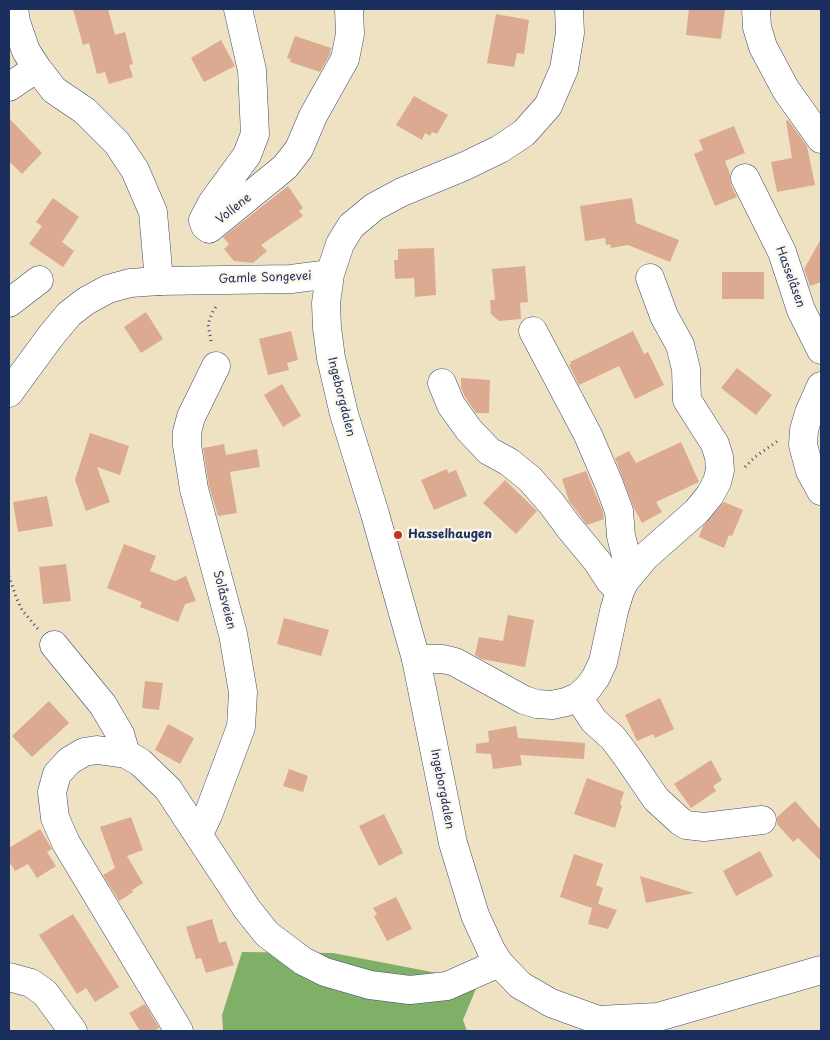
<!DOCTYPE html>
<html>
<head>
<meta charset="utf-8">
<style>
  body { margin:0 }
  #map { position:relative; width:830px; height:1040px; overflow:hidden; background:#eee2c2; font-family:"Playpen Sans",sans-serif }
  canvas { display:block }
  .frame { position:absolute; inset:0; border:10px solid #1b2f5e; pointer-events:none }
</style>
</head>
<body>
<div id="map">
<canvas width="830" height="1040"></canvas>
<div class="frame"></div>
</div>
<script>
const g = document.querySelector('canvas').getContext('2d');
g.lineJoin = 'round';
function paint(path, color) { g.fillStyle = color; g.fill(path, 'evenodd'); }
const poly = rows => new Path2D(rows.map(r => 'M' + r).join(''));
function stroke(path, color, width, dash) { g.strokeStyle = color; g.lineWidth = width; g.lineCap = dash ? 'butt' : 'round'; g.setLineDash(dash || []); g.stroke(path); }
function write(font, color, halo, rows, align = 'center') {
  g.font = font + ' "Playpen Sans",sans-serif'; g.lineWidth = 4.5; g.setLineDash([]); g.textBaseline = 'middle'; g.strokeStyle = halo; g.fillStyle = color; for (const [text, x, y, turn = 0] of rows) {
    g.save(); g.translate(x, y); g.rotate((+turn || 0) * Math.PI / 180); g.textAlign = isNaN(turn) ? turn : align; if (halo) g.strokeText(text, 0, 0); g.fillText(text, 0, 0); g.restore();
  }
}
paint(poly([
  [242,952,333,953,463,978,480,979,463,1020,467,1031,223,1031,222,1015]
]), '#80af68');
paint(poly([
  [73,9,108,9,115,35,125,32,133,64,129,65,133,77,109,84,105,72,97,74,89,43,83,45],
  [689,9,725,9,721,39,686,35],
  [496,14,529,20,524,54,517,53,514,67,487,63],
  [295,36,331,48,330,54,320,72,290,62,291,59,287,58],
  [221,40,235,66,204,82,191,58],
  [414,96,448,115,437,134,432,132,430,136,425,133,422,140,396,125],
  [9,118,42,153,22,174,9,161],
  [788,120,807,146,815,185,777,192,771,162,792,158,786,121],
  [734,126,745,153,725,161,730,174,731,185,737,197,715,206,694,154,703,150,699,140],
  [288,186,303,208,299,211,303,216,261,245,267,251,253,263,234,261,224,249,229,244,223,237],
  [53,198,79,217,62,242,74,251,63,267,29,244,42,226,36,222],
  [632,198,636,223,679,240,670,262,628,245,611,248,610,244,606,245,605,238,585,241,580,206],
  [821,239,821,282,810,286,804,269],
  [434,248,436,295,415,297,414,278,395,279,394,260,398,260,398,249],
  [525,266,528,302,520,303,521,319,499,321,491,314,490,300,495,300,492,269],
  [722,272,764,272,764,299,722,299],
  [146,312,163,339,141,353,124,327],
  [291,331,298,360,287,363,289,370,268,375,259,339],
  [633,331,644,354,648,352,664,385,635,399,619,366,579,385,569,365,571,364,570,362],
  [737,368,772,395,756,415,721,388],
  [461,378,490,380,489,413,476,413,465,397,461,388],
  [282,384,301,416,283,427,264,395],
  [90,433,129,446,120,475,97,467,110,502,86,511,75,480],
  [681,442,699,482,656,502,662,512,642,523,634,508,615,458,629,451,636,463],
  [224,444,226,455,257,449,260,467,230,472,237,513,218,516,209,486,203,448],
  [447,469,448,473,456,470,467,496,434,510,421,480],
  [586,471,603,512,604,519,587,525,569,501,562,479],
  [505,480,537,511,516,534,483,503],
  [47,496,53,526,18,532,13,502],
  [724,502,743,510,732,536,729,535,724,548,699,537,703,526],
  [124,544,156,556,150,571,175,581,186,576,196,601,185,604,178,622,140,607,142,602,107,588],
  [66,564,71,601,43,604,39,567],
  [508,615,534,620,525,667,481,659,475,655,479,637,503,641],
  [284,618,329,630,321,656,277,644],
  [145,681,163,683,159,710,142,708],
  [660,698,674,729,655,738,653,734,637,741,625,715],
  [49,701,69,723,32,757,12,736],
  [168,724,194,738,180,764,155,750],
  [516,726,518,738,585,743,584,759,520,755,522,765,493,769,491,754,476,753,476,744,489,742,488,731],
  [711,760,722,780,713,786,716,791,691,808,674,784],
  [289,769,308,776,303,792,283,786],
  [587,778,624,792,620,804,622,806,615,828,574,814],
  [795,801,821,830,821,861,798,838,793,842,777,824,777,817],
  [384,814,403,853,379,866,359,826],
  [131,817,143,850,127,856,143,883,132,890,133,892,119,901,103,875,115,868,100,827],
  [40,829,52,849,47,852,56,866,37,878,28,864,15,871,9,861,9,848],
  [760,851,773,876,736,896,723,871],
  [574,854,603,864,596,885,603,888,598,904,617,910,608,929,588,924,592,908,560,897],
  [640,876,694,893,646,903],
  [396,897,412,929,387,941,374,916,377,914,373,908],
  [73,914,119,987,95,1002,86,988,77,994,39,935],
  [212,919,219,943,226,941,234,965,206,973,201,958,196,959,186,927],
  [145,1004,159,1028,153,1031,140,1031,129,1013]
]), '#dbaa90');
const minor = poly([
  [14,9,16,22,26,51,37,68],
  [238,9,252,70,255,134,247,155,212,203,203,220,205,226,209,229,285,167,299,149,313,116,345,59,350,34,349,9],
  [756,9,757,27,763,47,786,90,821,139],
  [9,87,37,68,54,90,85,111,117,143,135,170,153,212,159,281],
  [745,178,782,252,801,310,821,350],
  [9,303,39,280],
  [533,331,588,435,609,484,619,511,621,536,626,556,633,569],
  [442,383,451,405,469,430,489,451,509,462,530,479,551,503,568,526,597,561,610,581,620,591],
  [821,386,809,413,804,430,803,445,810,471,821,491],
  [54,645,103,705,120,734,126,754],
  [416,659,443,659,455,662,524,700,537,704,552,705,566,702,578,697,588,688,596,677,603,662,614,611,620,591,625,581,645,557,697,511,710,495,717,482,720,470,719,457,715,444,687,400,686,369,680,345,664,316,650,278],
  [578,697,594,721,613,738,628,758,656,799,680,821,686,825,704,827,762,820],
  [199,834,208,815,241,727,243,692,233,634,194,489,187,445,187,432,191,417,216,366],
  [9,977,31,983,45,993,73,1031],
  [179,1031,66,843,55,818,52,792,57,774,69,761,84,752,97,750,126,754,140,762,168,789,247,909,267,934,303,961,325,972,370,985,410,990,447,986,499,963]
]);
const major = poly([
  [569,9,570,33,564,69,548,106,524,133,500,149,465,166,402,192,374,207,351,226,340,244,330,274,326,303,327,328,331,358,344,414,375,514,416,659,453,843,475,915,491,950,499,963,520,985,551,1003,598,1020,658,1017,821,970],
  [9,393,50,337,69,314,86,301,108,289,130,283,159,281,291,279,330,274]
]);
stroke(minor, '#3b4a6d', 29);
stroke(major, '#3b4a6d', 29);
stroke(poly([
  [211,341,208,324,213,311,217,305],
  [745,467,755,457,779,440],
  [9,576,16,597,22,610,38,629]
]), '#3b4a6d', 3, [1, 4]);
stroke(minor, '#fff', 28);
stroke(major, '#fff', 28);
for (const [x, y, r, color] of [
  [398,535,5,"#c8321e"]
]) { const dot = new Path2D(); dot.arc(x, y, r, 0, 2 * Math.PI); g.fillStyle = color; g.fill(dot); stroke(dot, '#fbf7ec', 2); }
write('12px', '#1b2f5e', '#fbf7ec', [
  ["Vollene",234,209,-39],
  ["Hasselåsen",790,277,70],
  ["Gamle Songevei",265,278,-2],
  ["Ingeborgdalen",341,397,76],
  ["Solåsveien",224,600,76],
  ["Ingeborgdalen",442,789,79]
]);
write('bold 12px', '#1b2f5e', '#fbf7ec', [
  ["Hasselhaugen",408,535]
], 'left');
</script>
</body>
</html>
